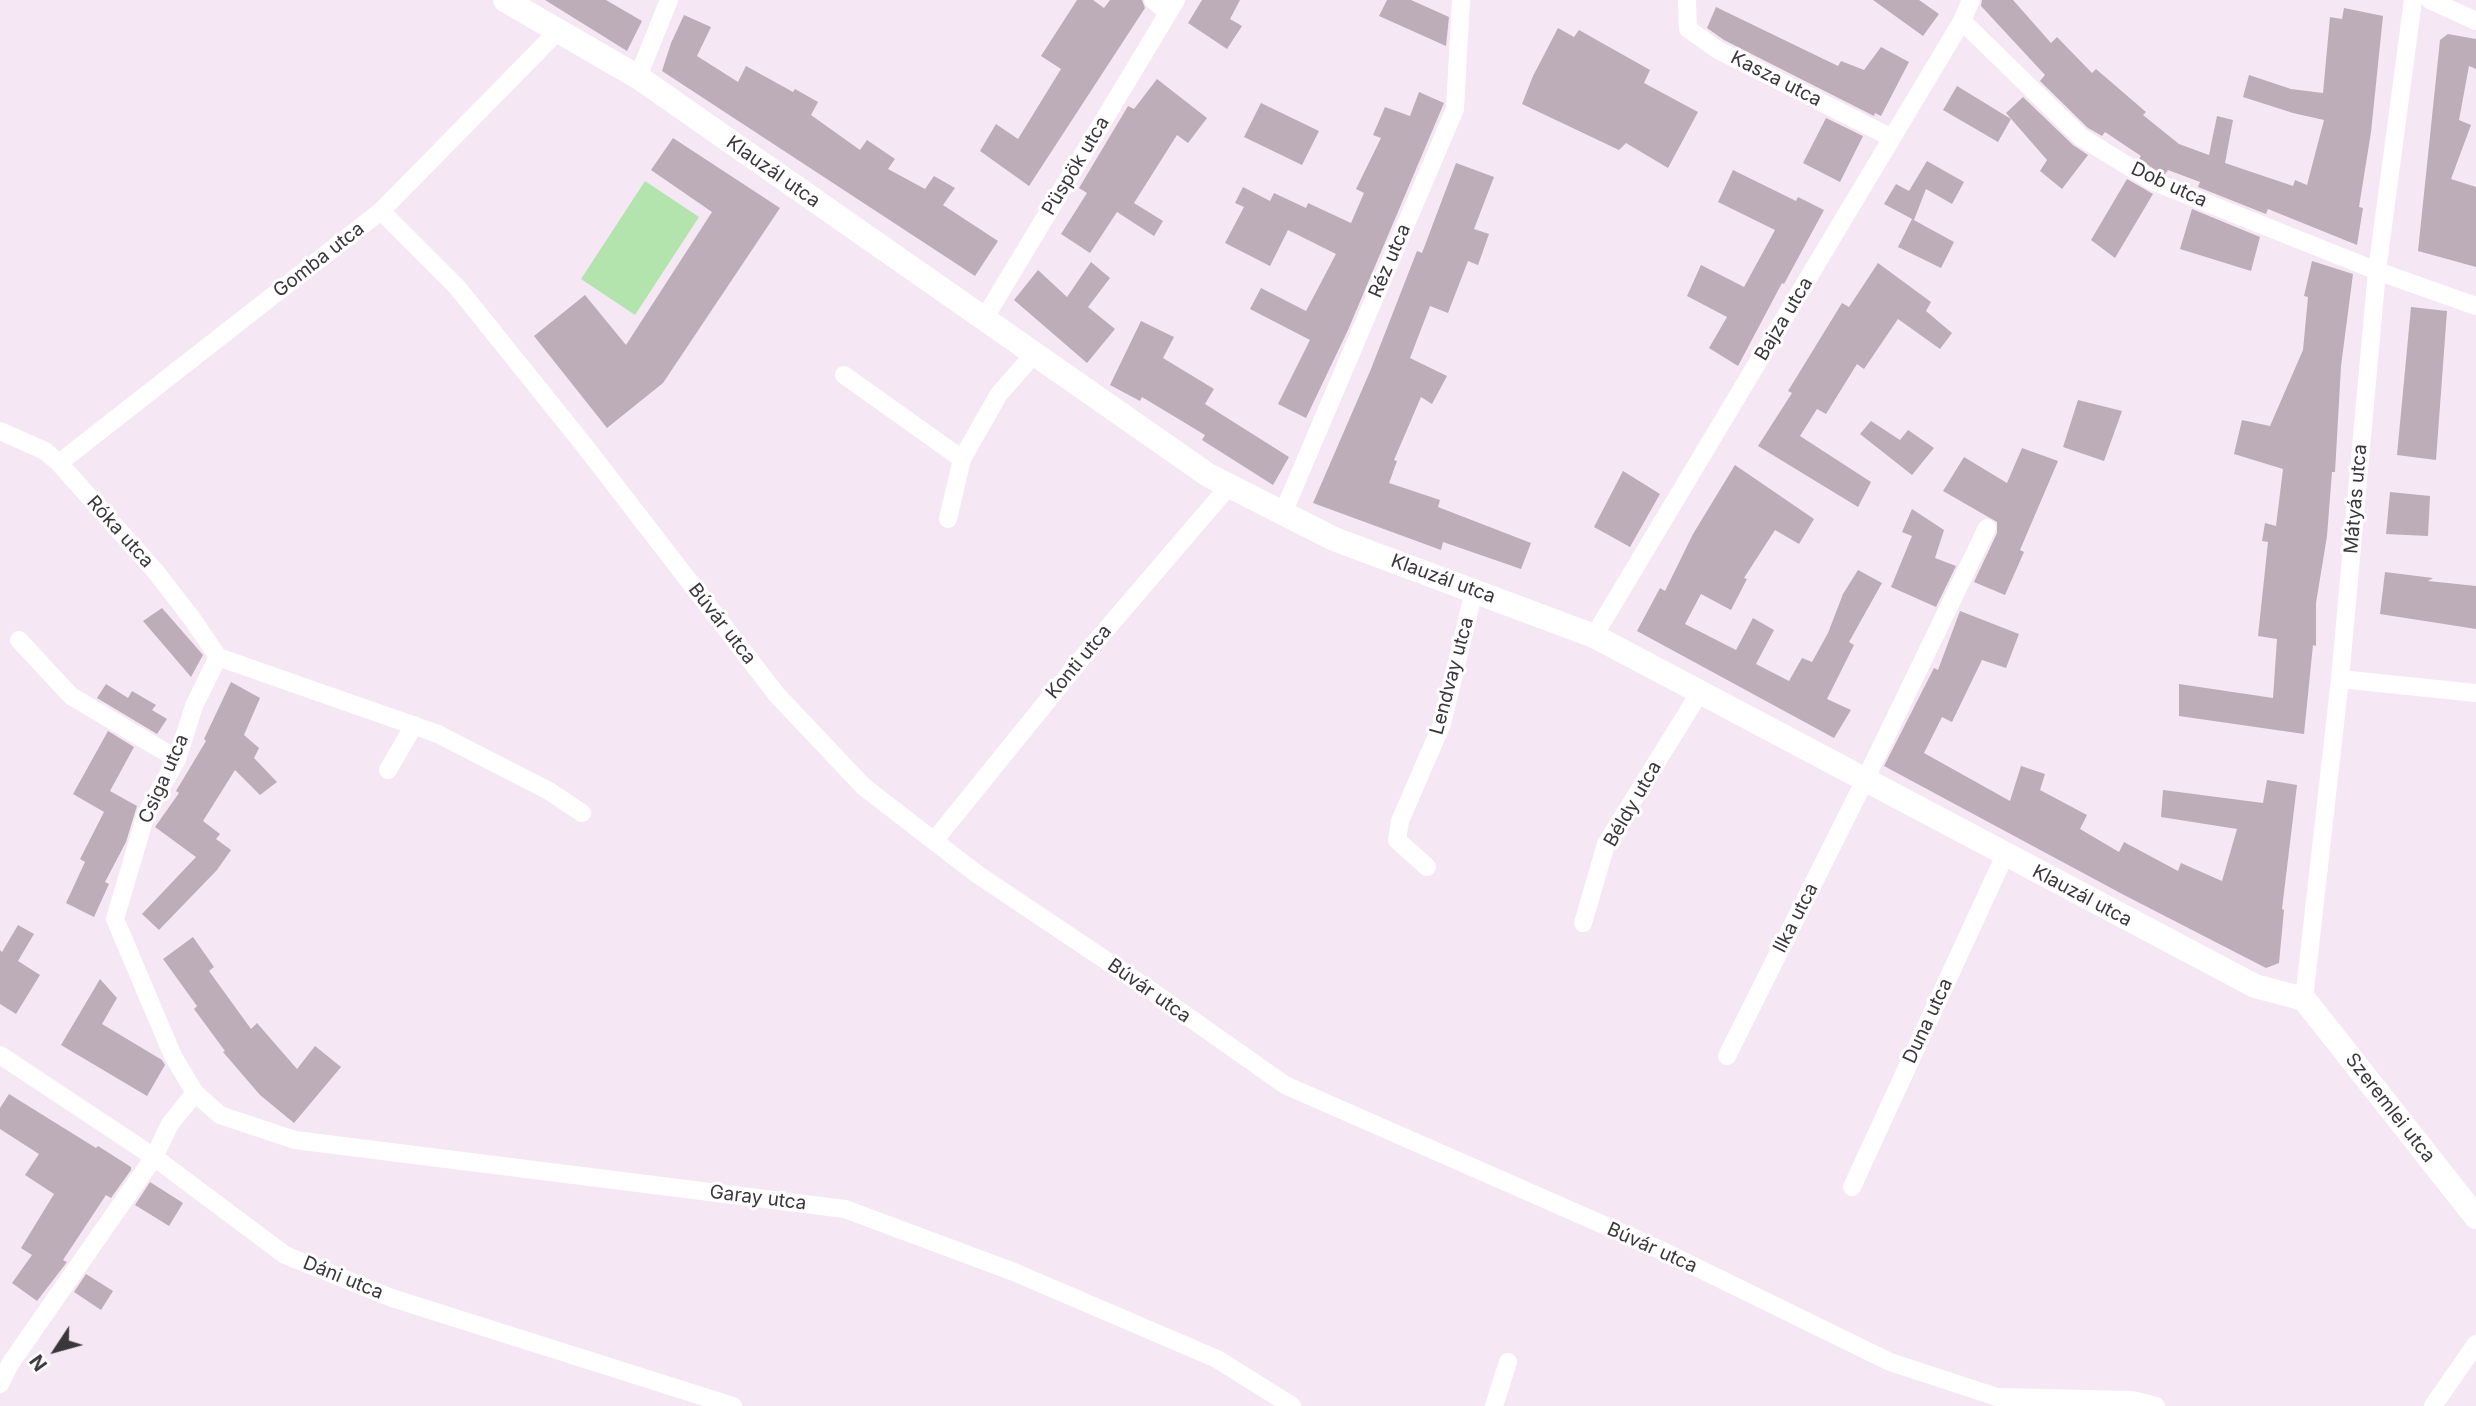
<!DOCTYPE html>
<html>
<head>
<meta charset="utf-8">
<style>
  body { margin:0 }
  #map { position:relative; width:2476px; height:1406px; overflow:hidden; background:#f6e7f5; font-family:Inter,sans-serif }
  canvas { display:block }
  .north { position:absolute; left:21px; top:1315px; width:70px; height:70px; -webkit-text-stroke:5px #fff; paint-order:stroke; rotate:234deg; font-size:19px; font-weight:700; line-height:28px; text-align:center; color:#3b363b }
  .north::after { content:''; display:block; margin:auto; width:24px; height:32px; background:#3b363b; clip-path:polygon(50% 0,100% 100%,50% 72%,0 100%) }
</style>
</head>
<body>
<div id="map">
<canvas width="2476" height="1406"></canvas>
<div class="north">N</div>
</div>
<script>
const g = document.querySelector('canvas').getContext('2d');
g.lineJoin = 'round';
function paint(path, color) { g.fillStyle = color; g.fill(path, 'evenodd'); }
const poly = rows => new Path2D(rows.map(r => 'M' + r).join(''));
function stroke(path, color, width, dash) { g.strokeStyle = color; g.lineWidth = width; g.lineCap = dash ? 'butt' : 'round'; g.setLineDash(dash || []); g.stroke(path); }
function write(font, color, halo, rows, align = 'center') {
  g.font = font + ' Inter,sans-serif'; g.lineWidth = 6; g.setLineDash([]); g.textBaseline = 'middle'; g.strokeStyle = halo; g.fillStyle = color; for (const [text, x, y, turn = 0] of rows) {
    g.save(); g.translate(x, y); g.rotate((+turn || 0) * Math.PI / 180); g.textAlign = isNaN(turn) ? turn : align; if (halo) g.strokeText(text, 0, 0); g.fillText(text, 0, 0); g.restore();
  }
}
paint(poly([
  [645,181,699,217,635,315,581,279]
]), '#b3e4ae');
paint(poly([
  [545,0,606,0,642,21,627,51],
  [1077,0,1093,0,1104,8,1110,0,1142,0,1145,8,1029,186,980,151,996,124,1018,139,1061,69,1041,56],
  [1202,0,1240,0,1230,19,1242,26,1227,49,1188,23],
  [1387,0,1411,0,1449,17,1446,46,1379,16],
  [1873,0,1919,0,1939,14,1923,36],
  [1982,0,2013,0,2051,43,2057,37,2092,73,2096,69,2146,112,2143,115,2179,144,2209,155,2217,116,2233,120,2225,163,2293,186,2295,180,2307,185,2324,120,2293,113,2243,97,2249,75,2291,89,2323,93,2330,17,2342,19,2344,8,2383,16,2371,132,2359,207,2363,208,2357,245,2268,209,2266,214,2198,187,2200,182,2168,170,2165,174,2157,171,2139,159,2141,156,2105,132,2102,136,2088,128,2040,81,2045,75,1981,6],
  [1716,7,1838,66,1841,61,1864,70,1881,47,1909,62,1881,116,1875,113,1874,116,1724,40,1707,28],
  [684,15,711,27,697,56,738,82,746,66,793,92,795,89,818,102,811,115,860,150,867,140,895,159,888,169,925,189,934,176,955,188,943,205,998,241,975,276,662,71,671,43],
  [1558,28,1574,37,1579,30,1650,70,1644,83,1698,112,1668,168,1626,143,1619,150,1522,104,1533,76],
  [2448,34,2476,39,2476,69,2469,66,2459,120,2471,125,2451,179,2476,187,2476,267,2418,251,2440,40],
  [1157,79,1207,118,1188,143,1177,135,1134,203,1163,221,1154,236,1117,212,1090,253,1061,234,1087,193,1079,188,1128,106,1134,109],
  [1957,86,2011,119,1998,142,1943,110],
  [1419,92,1444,103,1348,330,1306,418,1278,404,1310,340,1250,309,1261,288,1306,311,1336,254,1288,230,1270,266,1225,243,1244,207,1235,203,1243,187,1270,201,1274,193,1306,208,1308,203,1351,223,1364,193,1356,189,1381,138,1373,135,1385,107,1410,116],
  [2023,97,2073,145,2088,155,2062,189,2040,171,2047,160,2006,113],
  [1261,103,1319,131,1302,165,1244,137],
  [1826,118,1863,136,1840,182,1803,163],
  [673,138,780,208,663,383,607,428,534,336,585,295,626,345,712,212,651,170],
  [1927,161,1964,182,1952,204,1926,189,1914,220,1884,204,1896,184,1909,191],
  [1456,163,1494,177,1474,229,1489,234,1478,265,1468,261,1448,313,1430,306,1410,358,1447,376,1432,404,1421,397,1394,460,1397,461,1389,483,1440,500,1438,507,1531,543,1521,569,1443,542,1441,550,1313,503,1371,369,1417,251,1422,253],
  [1733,170,1796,201,1798,197,1824,210,1784,284,1782,283,1738,366,1709,348,1727,317,1687,296,1701,265,1744,287,1775,230,1718,202],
  [2127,179,2153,194,2115,258,2091,240],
  [2192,209,2260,237,2251,271,2180,249],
  [1912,219,1954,242,1941,268,1898,247],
  [2312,261,2353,274,2341,366,2335,472,2332,472,2327,536,2316,603,2316,646,2313,645,2304,734,2179,716,2179,684,2273,698,2277,639,2258,636,2268,542,2262,541,2265,523,2276,526,2283,469,2234,454,2242,420,2270,426,2303,350,2308,297,2304,296],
  [1091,262,1110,278,1088,307,1115,329,1087,363,1014,300,1038,270,1067,297],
  [1878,263,1931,302,1926,311,1952,333,1940,349,1898,319,1864,369,1857,364,1826,414,1817,409,1800,436,1871,482,1858,507,1758,446,1792,393,1788,391,1842,303,1849,307],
  [2411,307,2447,311,2436,460,2397,455],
  [1141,321,1174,337,1163,358,1214,389,1205,404,1289,457,1273,485,1202,440,1205,435,1142,397,1140,401,1110,385],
  [2078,400,2122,411,2104,461,2063,447],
  [1871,421,1900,440,1908,430,1934,448,1912,475,1860,434],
  [2022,448,2058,461,2020,550,2024,552,2005,595,1974,582,1997,533,1997,522,1943,491,1964,457,2007,483],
  [1735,465,1814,519,1799,544,1775,530,1744,578,1747,579,1731,610,1701,594,1685,624,1736,650,1753,618,1774,630,1756,664,1789,681,1802,658,1812,662,1828,633,1843,594,1858,570,1882,583,1849,642,1854,645,1827,699,1851,710,1834,738,1637,631,1660,588,1665,591,1693,534],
  [1623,471,1660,494,1630,547,1594,527],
  [2390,492,2430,496,2428,536,2386,534],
  [1912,509,1944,530,1935,558,1956,566,1936,607,1891,587,1912,536,1902,532],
  [2385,572,2433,578,2428,581,2476,586,2476,629,2380,614],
  [162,608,203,655,191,677,143,621],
  [1960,611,2019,634,2006,668,1982,660,1952,722,1942,717,1924,753,2010,801,2021,766,2045,774,2040,790,2087,815,2080,829,2119,852,2124,842,2178,871,2181,863,2222,881,2237,829,2161,817,2163,790,2263,803,2267,780,2297,785,2282,909,2284,910,2279,963,2266,968,2124,895,1884,766,1934,668,1938,670],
  [231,682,260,698,244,735,259,748,254,758,277,782,260,795,235,770,203,821,220,834,216,839,231,850,217,870,159,930,142,914,196,857,155,827,179,793,176,791,206,741,204,739],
  [106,684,128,698,132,691,156,705,152,710,167,719,157,734,97,698],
  [108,731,134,747,110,791,137,806,126,842,105,882,109,884,94,917,66,903,85,862,80,859,104,812,73,794],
  [18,925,34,934,18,961,40,975,16,1014,0,1004,0,950,2,952],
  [193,937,214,967,209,971,251,1029,257,1023,297,1069,315,1046,341,1067,294,1123,260,1095,223,1052,225,1051,194,1009,197,1006,163,959],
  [100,979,117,998,102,1024,162,1060,165,1065,147,1096,61,1045],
  [9,1094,96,1148,98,1146,131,1167,131,1170,111,1198,106,1195,63,1260,67,1262,37,1301,12,1283,32,1255,21,1248,54,1194,25,1175,39,1154,0,1129,0,1108],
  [150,1182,183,1203,169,1226,135,1205],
  [86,1274,113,1291,101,1310,74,1292]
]), '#bdadb9');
stroke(poly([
  [1153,0,1168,12],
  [1687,0,1688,29,1718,50,1892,138],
  [2430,0,2476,21],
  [1962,21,2081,137,2152,181,2377,271,2476,306],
  [638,77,669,0],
  [381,211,457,287,584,445,777,695,864,787,977,874,1153,992,1285,1085,1663,1251,1890,1362,1997,1397,2132,1400,2156,1406],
  [984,319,1176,0],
  [844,375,962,459],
  [0,431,45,451,59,463,156,572,193,620,218,657],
  [59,463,381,211,557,32],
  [1283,513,1455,109,1461,0],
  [948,519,962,459,999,394,1034,354],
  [1594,636,1962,21,1971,0],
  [19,640,71,696,177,759],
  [2340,679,2476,693],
  [388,770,414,725],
  [582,813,549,791,438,734,218,657,194,706,177,759,146,814,115,919,173,1056,195,1093,220,1115,295,1140,845,1209,1014,1272,1217,1359,1292,1406],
  [934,841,1086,653,1229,486],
  [1427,867,1397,840,1400,821,1442,724,1474,591],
  [1583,923,1606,844,1700,692],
  [2304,999,2340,679,2377,271,2413,0],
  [0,1055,154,1157,285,1255,392,1298,733,1406],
  [1727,1056,1865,780,1987,528],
  [1852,1187,2005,855],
  [0,1384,10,1364,154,1157,170,1124,195,1093],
  [1494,1406,1508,1362],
  [2433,1406,2476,1344]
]), '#fff', 18);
stroke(poly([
  [505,0,638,77,1208,475,1334,539,1594,636,2255,986,2304,999,2476,1217]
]), '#fff', 24);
write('19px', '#3b363b', '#fff', [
  ["Kasza utca",1776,79,27],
  ["Püspök utca",1076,166,-59],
  ["Klauzál utca",773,172,35],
  ["Dob utca",2169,185,25],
  ["Gomba utca",319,260,-38],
  ["Réz utca",1390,261,-67],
  ["Bajza utca",1784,319,-59],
  ["Mátyás utca",2356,499,-85],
  ["Róka utca",120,532,48],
  ["Klauzál utca",1443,579,20],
  ["Búvár utca",722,624,52],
  ["Konti utca",1079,662,-50],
  ["Lendvay utca",1452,676,-75],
  ["Csiga utca",164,779,-66],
  ["Béldy utca",1633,804,-60],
  ["Klauzál utca",2082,896,28],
  ["Ilka utca",1796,918,-63],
  ["Búvár utca",1149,991,35],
  ["Duna utca",1928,1021,-65],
  ["Szeremlei utca",2390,1108,52],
  ["Garay utca",758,1198,7],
  ["Búvár utca",1652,1248,24],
  ["Dáni utca",343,1278,22]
]);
</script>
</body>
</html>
